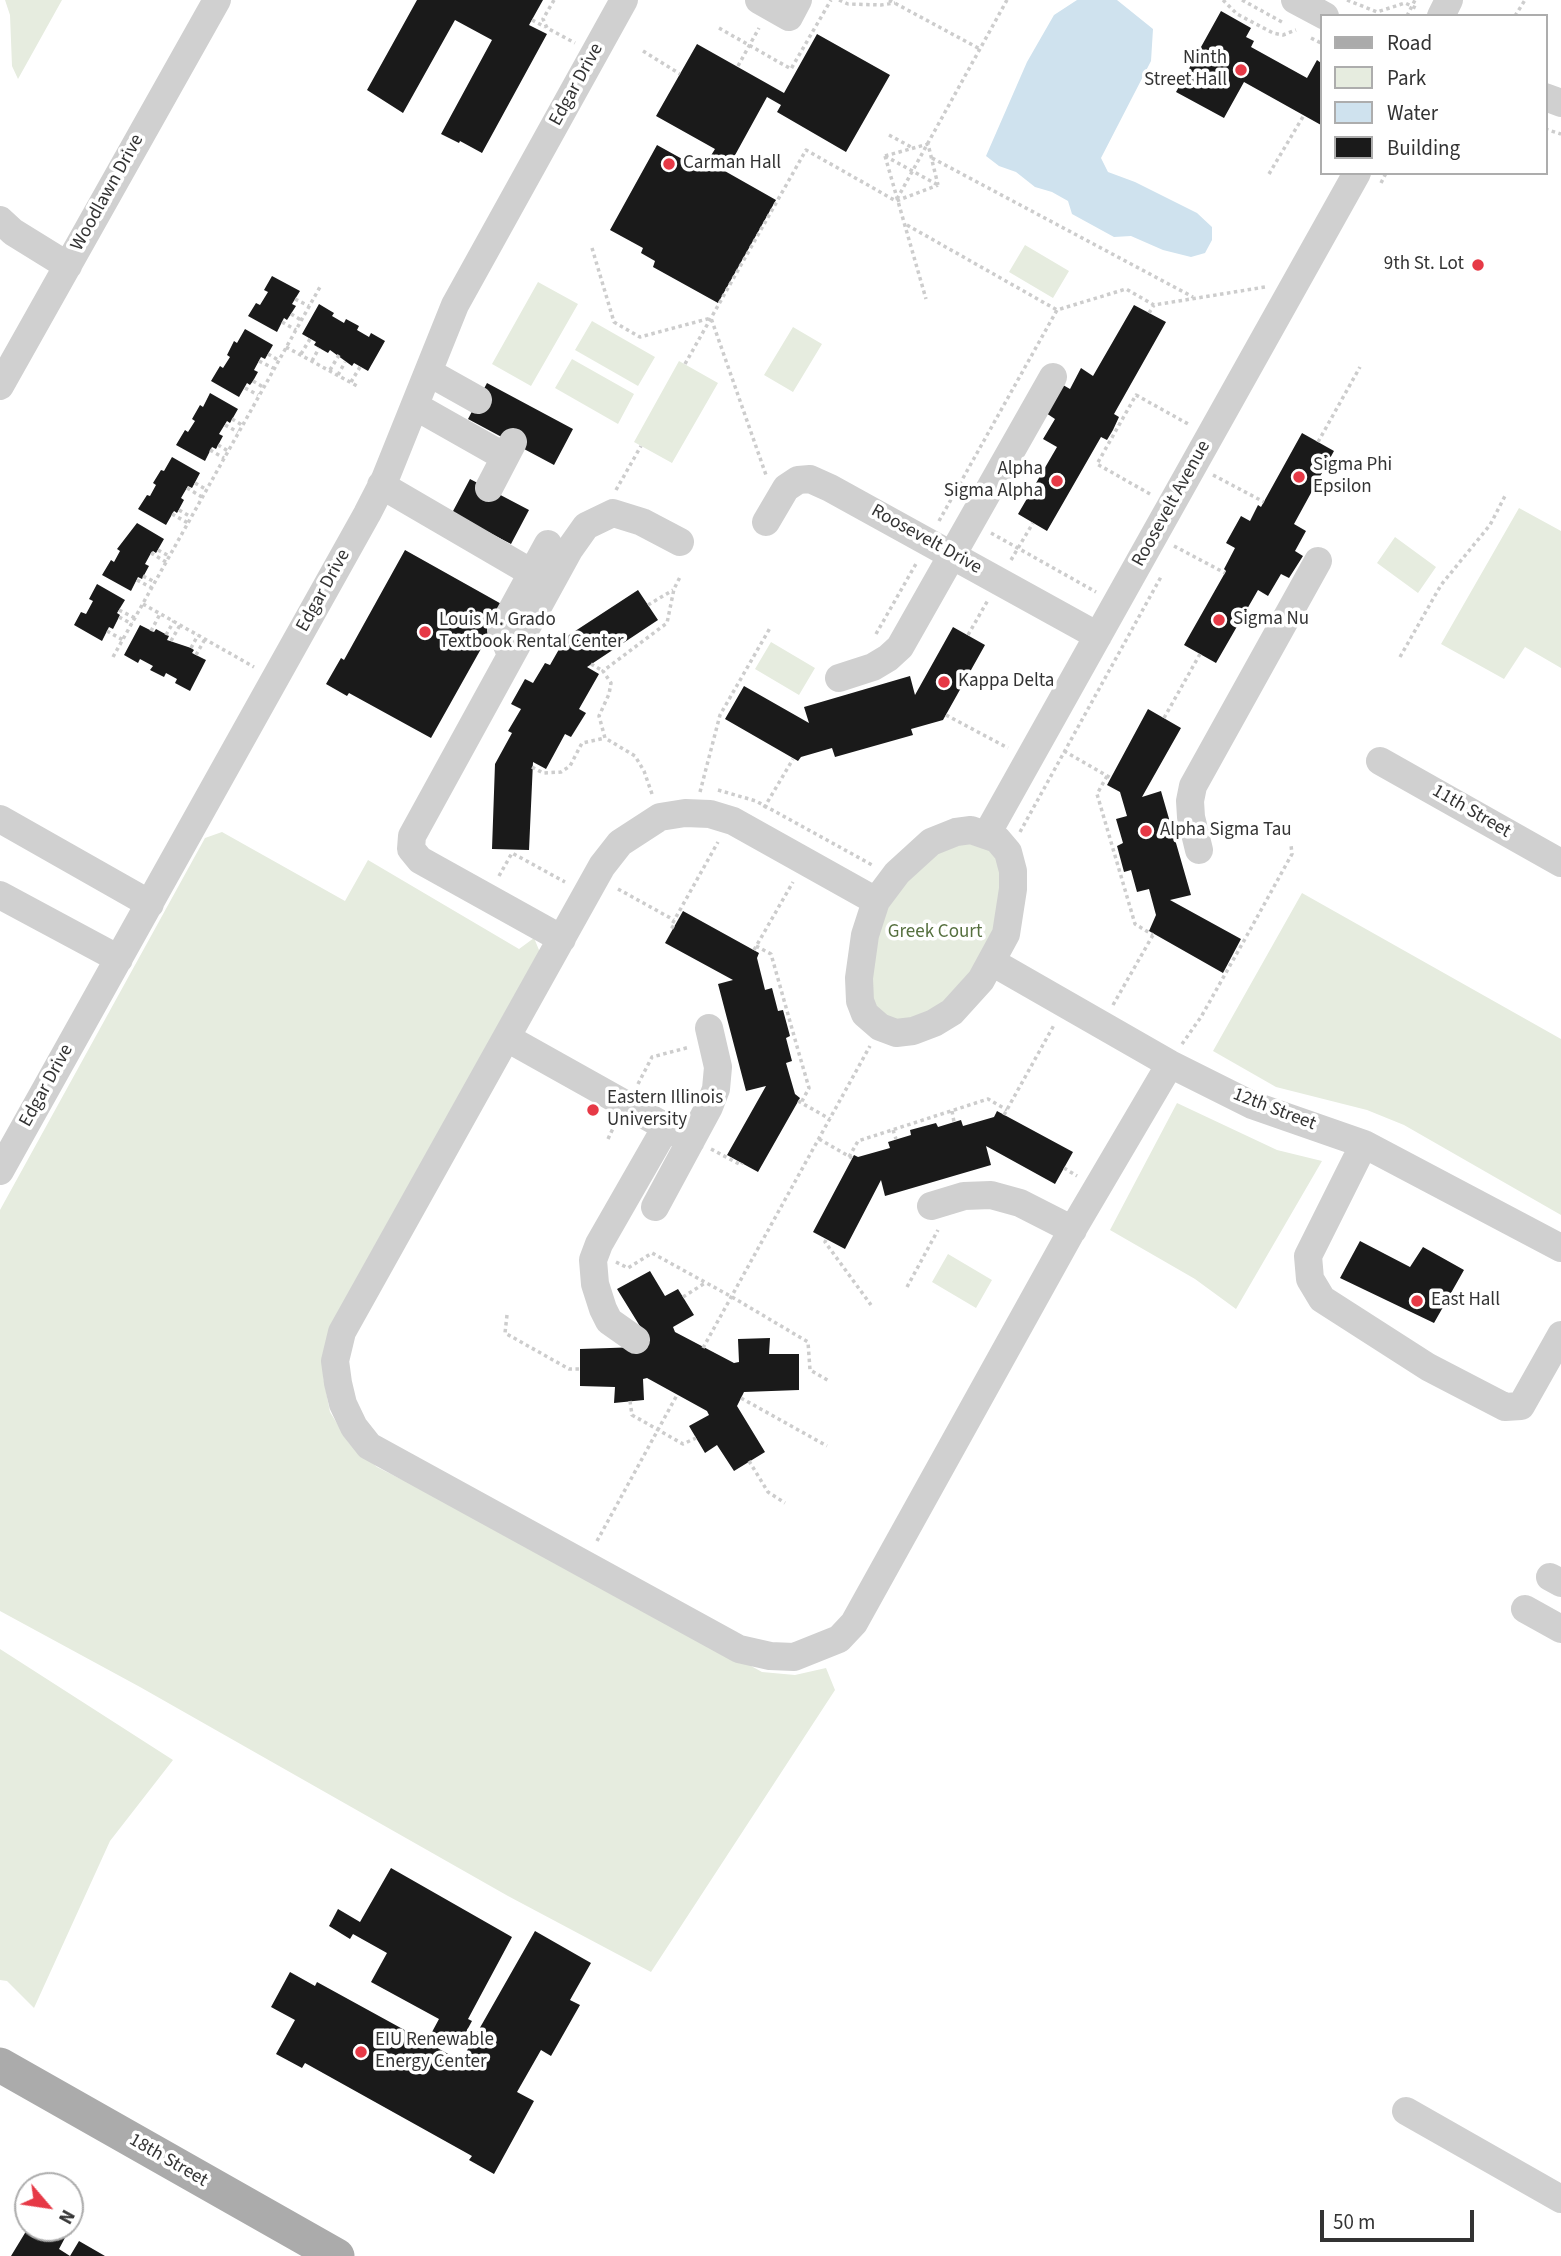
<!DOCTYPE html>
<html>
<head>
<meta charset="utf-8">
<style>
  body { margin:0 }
  #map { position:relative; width:1561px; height:2256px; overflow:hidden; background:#fff; font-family:"Source Sans 3",sans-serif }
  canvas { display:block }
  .legend { position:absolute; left:1320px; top:14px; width:228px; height:161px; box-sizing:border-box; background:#fff; border:2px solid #adadad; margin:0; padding:9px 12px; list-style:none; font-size:21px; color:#333 }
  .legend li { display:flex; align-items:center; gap:14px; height:35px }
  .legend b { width:35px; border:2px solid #adadad }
  .north { position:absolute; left:14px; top:2172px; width:70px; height:70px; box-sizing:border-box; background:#fff; border:2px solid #adadad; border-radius:50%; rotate:119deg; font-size:19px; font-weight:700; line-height:28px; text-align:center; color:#333 }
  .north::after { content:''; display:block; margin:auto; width:24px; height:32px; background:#e63946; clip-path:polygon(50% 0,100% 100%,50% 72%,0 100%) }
  .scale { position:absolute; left:1320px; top:2210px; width:154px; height:32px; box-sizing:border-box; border:4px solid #333; border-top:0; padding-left:9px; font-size:21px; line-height:24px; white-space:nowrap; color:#333; -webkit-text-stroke:5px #fff; paint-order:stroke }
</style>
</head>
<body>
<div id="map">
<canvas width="1561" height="2256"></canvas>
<ul class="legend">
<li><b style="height:9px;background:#ababab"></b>Road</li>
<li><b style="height:19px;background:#e6ecdf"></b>Park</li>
<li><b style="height:19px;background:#cfe2ee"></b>Water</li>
<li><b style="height:19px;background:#1a1a1a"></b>Building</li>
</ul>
<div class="north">N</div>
<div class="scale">50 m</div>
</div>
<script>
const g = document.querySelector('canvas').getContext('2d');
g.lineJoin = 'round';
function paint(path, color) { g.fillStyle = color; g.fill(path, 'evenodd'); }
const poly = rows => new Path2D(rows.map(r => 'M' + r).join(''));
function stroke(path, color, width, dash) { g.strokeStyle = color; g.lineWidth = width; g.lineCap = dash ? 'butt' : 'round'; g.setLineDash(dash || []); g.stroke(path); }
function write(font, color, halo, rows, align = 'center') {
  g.font = font + ' "Source Sans 3",sans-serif'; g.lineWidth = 7; g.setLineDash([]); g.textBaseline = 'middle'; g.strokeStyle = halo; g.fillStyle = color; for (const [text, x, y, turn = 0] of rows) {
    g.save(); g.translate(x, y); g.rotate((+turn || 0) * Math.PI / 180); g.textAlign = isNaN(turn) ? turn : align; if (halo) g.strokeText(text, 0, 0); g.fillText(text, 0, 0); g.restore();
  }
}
paint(poly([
  [5,0,62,0,18,79,12,66,10,15],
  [1025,245,1069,271,1053,298,1009,272],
  [538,282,578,304,531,386,492,364],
  [592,321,655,357,638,386,575,350],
  [793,327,822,344,793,392,764,375],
  [572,359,634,394,618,424,555,388],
  [679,361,718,383,672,463,634,442],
  [1519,508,1561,531,1561,668,1525,647,1504,679,1441,644],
  [1395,537,1436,567,1418,593,1377,563],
  [771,642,815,668,799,695,755,669],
  [222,832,345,901,368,860,519,949,534,938,539,950,540,957,323,1376,330,1412,349,1443,377,1467,526,1542,762,1672,795,1675,826,1668,835,1690,651,1972,508,1896,140,1687,0,1611,0,1210,205,838],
  [975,839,1001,858,1003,911,974,977,914,1025,878,1015,866,989,871,945,894,893,935,852],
  [1302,893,1561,1039,1561,1215,1404,1125,1367,1110,1276,1087,1213,1051],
  [1177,1103,1277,1150,1322,1161,1236,1309,1195,1279,1110,1230],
  [948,1254,992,1280,976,1308,932,1282],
  [0,1649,173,1760,110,1841,34,2008,7,1981,0,1980]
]), '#e6ecdf');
paint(poly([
  [1077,0,1117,0,1153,29,1151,61,1101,158,1108,172,1135,182,1197,213,1212,227,1212,240,1205,253,1191,257,1163,250,1131,236,1114,237,1072,214,1068,201,1052,192,1035,187,1016,172,999,166,986,156,1027,62,1054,15]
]), '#cfe2ee');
paint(poly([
  [417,0,543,0,529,25,547,34,482,153,460,141,459,143,441,134,492,40,455,20,403,113,367,90],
  [1221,11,1251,28,1246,37,1254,41,1251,47,1307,78,1317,60,1321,63,1321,125,1244,82,1224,118,1176,92],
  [817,34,890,75,846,152,777,112,781,105,767,97,734,157,731,155,723,170,776,200,718,303,653,267,655,261,641,253,643,248,610,230,657,145,702,170,715,149,656,116,697,44,784,93],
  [272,276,300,291,292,304,296,306,287,320,284,318,277,332,248,316,256,303,260,305,268,292,264,290],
  [319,304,334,313,332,316,344,323,346,319,359,326,357,330,369,337,371,333,385,341,368,371,354,363,352,366,330,350,328,353,314,345,316,342,302,334],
  [1134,305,1166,322,1114,414,1119,417,1113,430,1107,440,1101,437,1047,531,1018,514,1057,447,1043,439,1055,419,1046,413,1063,385,1070,389,1081,368,1093,376],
  [245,329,273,345,265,359,261,357,254,370,258,372,253,381,250,385,247,383,239,397,211,381,220,366,223,368,230,357,227,355,234,341,237,343],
  [487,383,573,429,554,465,468,419],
  [210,393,238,409,230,423,227,421,219,434,223,436,216,449,212,447,205,461,176,445,185,430,188,432,195,421,192,419,200,405,203,407],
  [1302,433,1334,451,1294,524,1306,531,1295,551,1303,556,1289,578,1281,574,1268,596,1258,590,1216,663,1184,645,1226,571,1224,569,1235,548,1226,543,1241,516,1250,521,1258,505,1261,507],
  [172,457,200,473,192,488,188,486,181,498,184,500,177,513,174,511,166,525,138,509,147,495,150,496,156,485,153,483,161,470,164,471],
  [470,479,529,510,511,544,452,513],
  [137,523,164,539,156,553,153,551,151,553,145,564,149,566,142,579,138,577,131,591,102,575,111,560,114,562,120,551,117,549],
  [405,550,505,606,431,738,349,693,347,696,326,684,341,658,344,660],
  [97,584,125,600,117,613,120,615,113,629,109,627,102,641,74,625,81,612,86,614,93,601,89,599],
  [638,590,658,620,587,667,599,674,579,709,586,713,571,737,565,734,546,769,533,762,529,850,492,849,495,764,512,733,508,731,521,709,511,704,525,679,533,683,545,663,550,665,566,637],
  [140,625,154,632,156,629,169,636,167,640,191,648,194,650,192,653,206,660,190,691,175,683,177,679,166,673,164,677,150,670,153,666,140,659,138,663,124,655],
  [953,627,985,645,943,720,911,729,913,735,835,757,832,748,801,757,798,761,725,719,744,686,809,723,804,707,910,676,915,695],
  [1148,709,1181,728,1142,797,1161,791,1191,895,1170,900,1241,939,1223,973,1149,931,1156,915,1149,889,1137,892,1131,870,1124,872,1117,846,1123,843,1116,819,1127,816,1120,792,1107,785],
  [683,911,759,953,757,958,765,990,772,988,778,1011,783,1010,790,1036,786,1038,792,1061,786,1063,795,1094,800,1098,758,1172,727,1155,766,1086,746,1091,718,984,733,980,665,943],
  [997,1111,1073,1152,1055,1184,986,1146,991,1165,885,1196,881,1180,845,1249,813,1232,854,1155,858,1157,890,1148,888,1142,911,1135,910,1130,936,1123,938,1127,961,1120,963,1126,994,1117],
  [1360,1241,1410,1267,1423,1247,1464,1270,1434,1323,1340,1278],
  [650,1271,665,1296,678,1289,694,1315,673,1327,675,1332,734,1363,739,1362,738,1339,770,1338,769,1354,799,1354,799,1390,744,1392,737,1406,765,1452,734,1471,717,1445,705,1453,689,1426,709,1415,707,1411,647,1378,643,1379,644,1400,614,1403,615,1387,580,1386,580,1349,640,1347,646,1336,617,1289],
  [391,1868,512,1937,468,2019,472,2021,459,2045,432,2032,439,2019,371,1982,387,1953,353,1934,350,1939,329,1926,338,1909,360,1922],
  [535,1931,591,1963,570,2000,580,2005,551,2056,541,2050,517,2092,534,2101,494,2174,469,2160,472,2156,305,2063,302,2068,276,2054,295,2020,271,2007,290,1972,315,1986,317,1982,461,2061],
  [28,2228,57,2228,67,2234,59,2249,70,2256,79,2241,105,2256,11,2256]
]), '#1a1a1a');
stroke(poly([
  [554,0,543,19,547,28,575,43],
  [839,0,848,4,881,5,895,3],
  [889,0,980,49],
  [1223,0,1237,14,1273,33,1283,35,1296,30],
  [1242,0,1282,22],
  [1347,0,1377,12,1405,3,1418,9],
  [1407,16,1415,0],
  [1515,16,1525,0],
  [532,20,545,27],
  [719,28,791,69,831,0],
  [1311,38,1321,43],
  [643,51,680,74],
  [738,66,759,28],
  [1545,129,1561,134],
  [889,135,913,148],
  [885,156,926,299],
  [885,156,928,144,938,185],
  [885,156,938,185],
  [932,158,1193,297],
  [1269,174,1304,115],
  [1381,183,1386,173],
  [897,199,1007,0],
  [907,225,1057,310],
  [592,248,614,322,640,337,711,318,766,475],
  [295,299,309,306],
  [1149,313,1154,305],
  [291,314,301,320],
  [282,322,296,330],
  [286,347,359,387],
  [268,354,278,360],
  [301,354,310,339],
  [259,361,273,368],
  [312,361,319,348],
  [685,364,806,150,896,201,938,185],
  [330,370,339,355],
  [338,375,345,362],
  [253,381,263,387],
  [351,382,360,367],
  [245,388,258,395],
  [232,419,242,425],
  [225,425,238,432],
  [1318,442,1360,367],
  [218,445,228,451],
  [210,450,224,458],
  [1213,475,1264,502],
  [195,483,207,490],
  [187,488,202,497],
  [616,490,641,446],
  [1150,494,1097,464,1136,395,1190,425],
  [179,510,191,517],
  [172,514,188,523],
  [939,521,1057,310,1126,289,1154,305,1265,287],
  [991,533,1096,592],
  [1174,546,1225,573],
  [158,550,169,556],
  [151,553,166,562],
  [1011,560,1033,523],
  [143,576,155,582],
  [137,580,152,588],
  [143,604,254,667],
  [648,605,673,590],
  [119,610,135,618],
  [119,617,132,624],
  [107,631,123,640],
  [151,631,160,614],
  [876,634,917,562],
  [166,635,174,621],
  [968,635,988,600],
  [171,641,180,625],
  [191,648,198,635],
  [196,655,205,639],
  [113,657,320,287],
  [1400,657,1441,585,1490,525,1505,496],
  [591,664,603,671],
  [946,715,1008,748],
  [1164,718,1200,654],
  [1064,751,1111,778],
  [532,767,543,773,561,772,570,766,582,743,605,738],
  [1107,776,1097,794,1135,924,1153,935],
  [718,790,756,801,874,866],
  [700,792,720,715,770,628],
  [652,794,644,771,635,756,605,738,599,716,609,694,611,683,603,671,667,623,674,589,680,577],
  [764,808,793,759],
  [1020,832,1162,575],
  [499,876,512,853,565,882],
  [618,889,674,920],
  [674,928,671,926,718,842],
  [756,946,771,954,798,1050,809,1088,801,1103],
  [754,950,793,882],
  [1113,1005,1153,935],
  [1182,1044,1201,1017,1250,930,1292,854,1291,845],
  [638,1084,652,1057,690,1047],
  [798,1101,830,1119],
  [952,1111,954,1122],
  [1004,1115,1054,1025],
  [893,1130,896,1139],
  [608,1139,615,1124],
  [819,1139,852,1158],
  [711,1149,741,1165,742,1163],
  [849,1157,858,1141,988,1099,1007,1110],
  [1064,1168,1077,1176],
  [826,1240,825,1242,871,1305],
  [616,1262,628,1268,652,1253,732,1297,808,1342,810,1370,829,1381],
  [907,1287,938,1230],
  [683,1297,705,1283],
  [507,1315,505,1333,569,1369,580,1369],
  [703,1348,870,1046],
  [741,1398,827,1446],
  [630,1401,632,1415,683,1444,696,1438],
  [749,1461,768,1492,785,1503],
  [597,1541,677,1395]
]), '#cdcdcd', 3.5, [3.5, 3.5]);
stroke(poly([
  [759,0,789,17,798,0],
  [1295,0,1325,16],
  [1441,16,1449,0],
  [1545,97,1561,103],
  [0,220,13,232,68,266],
  [428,372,478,400],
  [0,386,217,0],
  [415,406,505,457],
  [381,485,532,573],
  [489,488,513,442],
  [766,522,786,488,798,480,810,479,830,488,1098,636],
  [511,655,501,630,548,544],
  [839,678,873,667,888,658,900,647,1053,377],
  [1380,761,1561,863],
  [0,819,150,904],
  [971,830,997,839,1008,852,1013,871,1013,889,1006,934,981,980,952,1012,934,1023,913,1031,896,1033,880,1027,865,1014,860,1001,859,978,865,935,876,901,897,873,931,842,956,832,971,830],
  [987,834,1357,173],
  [1199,850,1191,817,1190,801,1193,786,1318,561],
  [0,895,119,959],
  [876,901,733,821,710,814,685,813,660,817,620,843,602,866,342,1332,335,1361,338,1383,343,1404,354,1427,369,1446,739,1649,770,1656,794,1657,839,1639,854,1623,1070,1234,1170,1064],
  [562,939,420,860,411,849,412,836,569,550,586,526,613,513,642,522,680,542],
  [992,962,1170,1064,1252,1105,1364,1144,1561,1248],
  [507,1038,691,1141],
  [1364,1144,1308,1256,1310,1279,1322,1299,1428,1367,1505,1407,1521,1406,1561,1335],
  [0,1171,367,514,385,479,455,305,624,0],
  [931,1206,964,1196,991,1195,1020,1203,1073,1230],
  [655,1207,709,1107,716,1089,718,1067,709,1028],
  [636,1340,609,1321,603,1309,595,1284,593,1260,599,1244,666,1127],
  [1550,1577,1561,1583],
  [1525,1609,1561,1629],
  [1406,2111,1561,2199]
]), '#d0d0d0', 28);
stroke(poly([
  [0,2065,337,2256]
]), '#ababab', 35);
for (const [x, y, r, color] of [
  [1241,70,7,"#e63946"],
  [669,164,7,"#e63946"],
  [1478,265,7,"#e63946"],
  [1299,477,7,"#e63946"],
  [1057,481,7,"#e63946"],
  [1219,620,7,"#e63946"],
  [425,632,7,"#e63946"],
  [944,682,7,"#e63946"],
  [1146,831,7,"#e63946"],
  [593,1110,7,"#e63946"],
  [1417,1301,7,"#e63946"],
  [361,2052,7,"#e63946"]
]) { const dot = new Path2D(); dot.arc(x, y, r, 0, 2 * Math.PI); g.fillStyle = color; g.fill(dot); stroke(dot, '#fff', 2.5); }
write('19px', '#333', '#fff', [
  ["Ninth",1227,59,"right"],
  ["Street Hall",1227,81,"right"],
  ["Carman Hall",683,164],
  ["9th St. Lot",1464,265,"right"],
  ["Sigma Phi",1313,466],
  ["Epsilon",1313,488],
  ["Alpha",1043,470,"right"],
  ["Sigma Alpha",1043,492,"right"],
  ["Sigma Nu",1233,620],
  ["Louis M. Grado",439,621],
  ["Textbook Rental Center",439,643],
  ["Kappa Delta",958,682],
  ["Alpha Sigma Tau",1160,831],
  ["Eastern Illinois",607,1099],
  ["University",607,1121],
  ["East Hall",1431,1301],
  ["EIU Renewable",375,2041],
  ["Energy Center",375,2063]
], 'left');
write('19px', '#333', '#fff', [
  ["Edgar Drive",577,85,-61],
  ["Woodlawn Drive",108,193,-61],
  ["Roosevelt Avenue",1172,504,-61],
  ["Roosevelt Drive",926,540,29],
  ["Edgar Drive",324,591,-61],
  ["11th Street",1471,812,30],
  ["Edgar Drive",47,1086,-61],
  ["12th Street",1274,1110,21],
  ["18th Street",168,2161,30]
]);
write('19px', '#56703f', '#fff', [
  ["Greek Court",935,933]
]);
</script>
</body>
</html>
